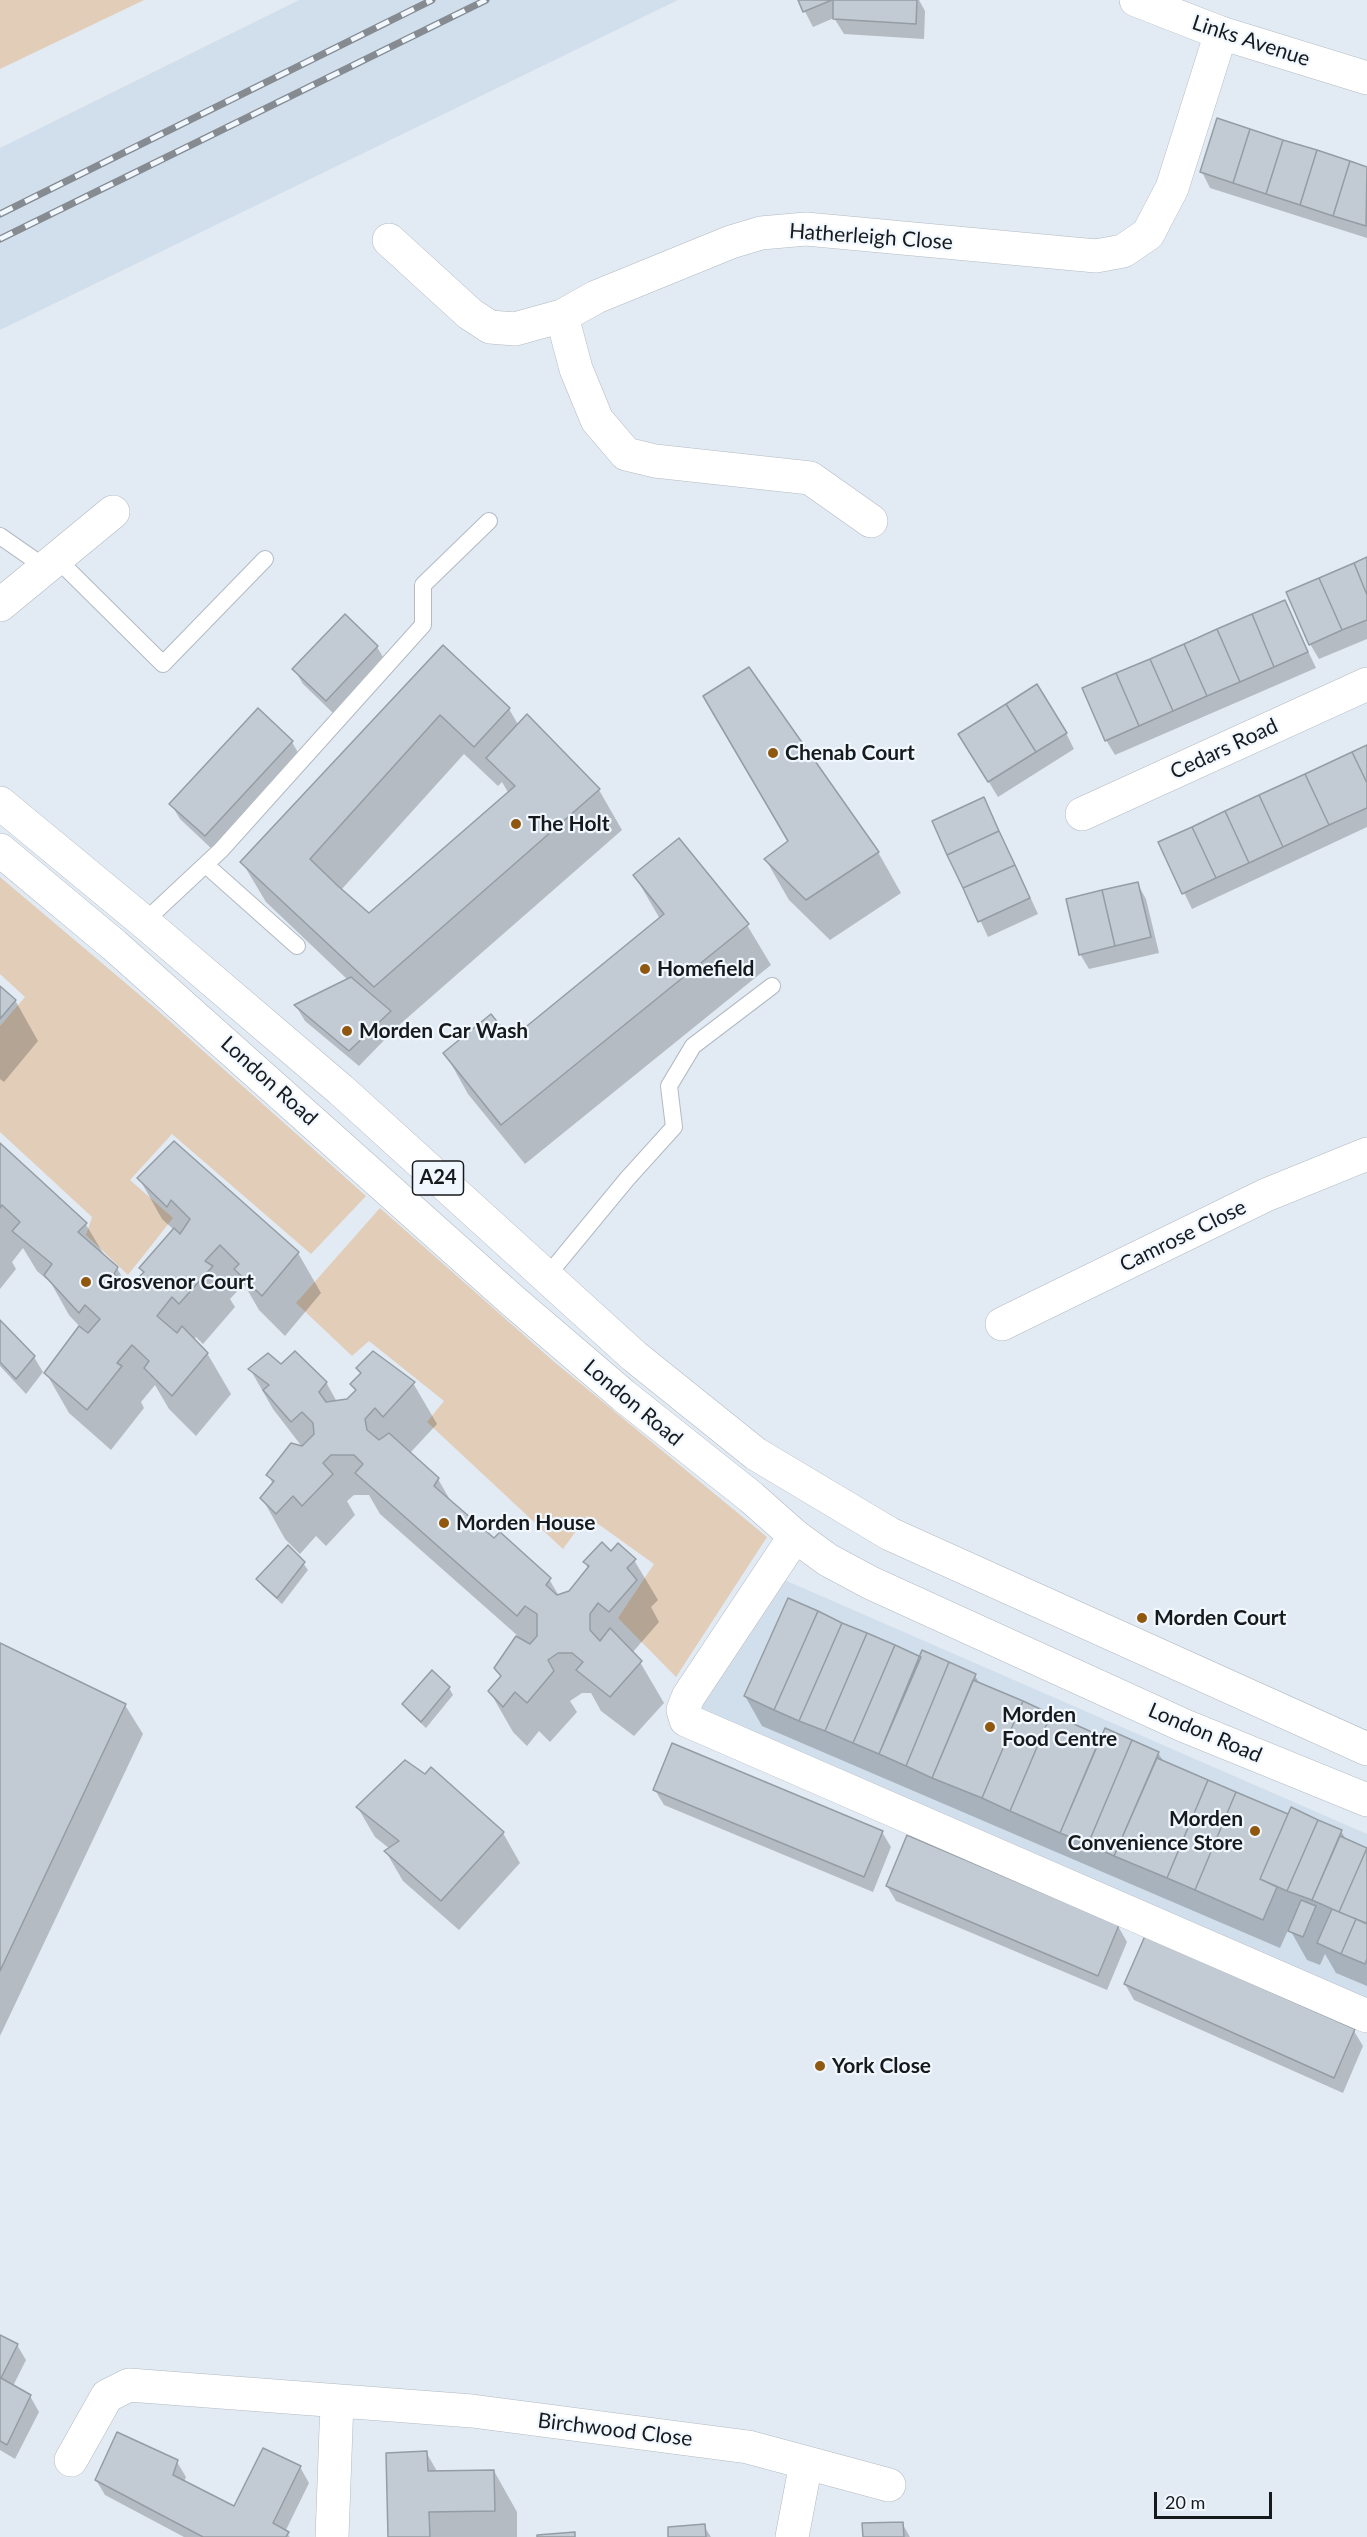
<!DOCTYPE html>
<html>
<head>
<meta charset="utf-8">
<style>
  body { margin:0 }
  #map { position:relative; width:1367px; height:2537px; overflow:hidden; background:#e2eaf3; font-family:Lato,sans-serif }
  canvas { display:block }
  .scale { position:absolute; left:1154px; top:2492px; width:118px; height:27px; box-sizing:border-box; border:3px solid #171a1c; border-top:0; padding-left:8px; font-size:18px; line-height:21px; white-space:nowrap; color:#171a1c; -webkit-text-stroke:4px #f1f7fe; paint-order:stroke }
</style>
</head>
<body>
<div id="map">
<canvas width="1367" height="2537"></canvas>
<div class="scale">20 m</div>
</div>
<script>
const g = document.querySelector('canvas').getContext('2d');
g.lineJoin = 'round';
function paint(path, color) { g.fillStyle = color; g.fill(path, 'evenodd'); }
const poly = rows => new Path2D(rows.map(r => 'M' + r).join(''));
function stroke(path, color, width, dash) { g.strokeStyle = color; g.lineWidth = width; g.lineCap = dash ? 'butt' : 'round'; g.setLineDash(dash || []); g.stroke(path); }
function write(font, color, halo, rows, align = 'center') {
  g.font = font + ' Lato,sans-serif'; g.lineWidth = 4.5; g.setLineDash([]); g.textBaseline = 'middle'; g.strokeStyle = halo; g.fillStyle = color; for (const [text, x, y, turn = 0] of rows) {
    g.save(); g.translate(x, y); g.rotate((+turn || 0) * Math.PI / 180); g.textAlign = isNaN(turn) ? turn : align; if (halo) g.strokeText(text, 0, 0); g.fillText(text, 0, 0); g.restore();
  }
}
paint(poly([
  [299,0,678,0,0,330,0,148],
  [780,1578,1367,1834,1367,2007,693,1711]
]), '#d1dfed');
paint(poly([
  [0,0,144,0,0,69],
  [0,877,155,1008,366,1196,311,1254,172,1134,130,1180,173,1218,128,1275,86,1235,92,1217,0,1132,0,1026,25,997,0,974],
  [380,1208,552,1360,767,1537,676,1677,618,1618,654,1564,587,1516,563,1549,427,1422,444,1401,369,1341,352,1356,296,1303]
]), '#e2cdb8');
paint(poly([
  [799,0,919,0,925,11,924,39,844,34,834,18,813,27],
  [1218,120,1367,168,1367,238,1210,188,1202,172],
  [1367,559,1367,639,1319,659,1310,644],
  [1285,602,1316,668,1115,755,1106,740],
  [377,647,386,662,335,715,303,684,294,669],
  [443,647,509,709,519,726,599,790,622,830,398,1026,359,1066,305,1021,296,1006,348,980,266,902,242,862],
  [464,754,498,786,502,782,509,794,368,915,341,890],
  [258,711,292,742,301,758,214,851,180,819,171,804],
  [1066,733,1074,749,998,797,969,749],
  [1367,746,1367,827,1192,909,1160,843],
  [992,815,1038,914,988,937,934,822],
  [790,842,878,852,901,893,830,940,789,900,766,860],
  [635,876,747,925,771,965,525,1164,468,1094,445,1053,511,1041,660,919],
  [1137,883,1146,899,1159,953,1089,969,1080,954],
  [0,988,15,1000,38,1041,4,1082,0,1079],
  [0,1145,85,1223,106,1258,117,1268,129,1290,144,1274,141,1268,174,1230,162,1219,139,1178,298,1253,321,1293,285,1336,259,1310,244,1284,230,1299,235,1307,203,1344,196,1337,193,1340,207,1353,231,1394,196,1436,169,1409,155,1385,141,1402,144,1408,111,1450,69,1413,46,1373,80,1327,69,1315,51,1283,37,1271,23,1248,12,1262,16,1269,0,1289],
  [0,1322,34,1357,43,1372,26,1394,0,1366],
  [281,1366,326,1382,337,1402,347,1400,356,1392,352,1385,362,1375,358,1368,413,1383,437,1424,410,1453,438,1479,453,1505,494,1540,549,1579,559,1596,570,1593,588,1569,585,1562,611,1554,634,1560,658,1600,651,1607,659,1622,632,1653,640,1662,664,1703,634,1736,601,1711,591,1693,582,1693,570,1701,577,1712,550,1742,539,1731,527,1746,513,1732,490,1692,502,1678,496,1668,518,1636,380,1514,369,1495,354,1495,347,1501,355,1515,326,1546,316,1536,300,1554,285,1539,262,1498,273,1484,268,1475,303,1448,273,1409,250,1369],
  [303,1563,308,1570,282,1604,262,1586,258,1579],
  [0,1645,125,1705,143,1734,0,2036],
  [922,1659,975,1676,980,1684,1102,1738,1158,1753,1164,1762,1288,1816,1341,1831,1347,1841,1367,1850,1367,1986,1336,1973,1325,1954,1320,1965,1307,1960,1289,1928,1280,1948,762,1726,745,1696],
  [449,1688,453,1695,426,1728,408,1711,404,1704],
  [431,1769,503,1833,520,1863,459,1930,403,1881,386,1852,390,1849,375,1837,358,1808,426,1776],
  [655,1790,882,1832,891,1847,873,1892,664,1805],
  [887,1886,1118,1926,1127,1942,1107,1990,896,1901],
  [1125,1984,1354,2031,1363,2046,1343,2093,1134,2000],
  [0,2336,17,2345,26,2360,13,2386,30,2396,39,2412,15,2459,0,2450],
  [426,2452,438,2473,494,2471,517,2512,517,2537,389,2537],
  [177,2462,186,2477,184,2482,235,2508,300,2467,309,2483,285,2532,290,2537,184,2537,105,2495,96,2480],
  [902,2523,910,2537,865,2537],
  [704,2526,711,2537,669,2537]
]), '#0003');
const building = poly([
  [798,0,832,0,803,12,798,0],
  [833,0,917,0,916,24,833,19,833,0],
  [1217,118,1250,129,1233,183,1200,172,1217,118],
  [1250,129,1283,140,1266,194,1233,183,1250,129],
  [1283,140,1317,150,1300,205,1266,194,1283,140],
  [1317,150,1350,161,1333,216,1300,205,1317,150],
  [1350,161,1367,167,1366,226,1333,216,1350,161],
  [1367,557,1367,595,1354,563,1367,557],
  [1354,563,1367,595,1367,620,1342,630,1319,578,1354,563],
  [1319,578,1342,630,1309,645,1286,592,1319,578],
  [1285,600,1308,652,1274,667,1252,614,1285,600],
  [345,614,378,646,326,701,292,669,345,614],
  [1252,614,1274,667,1240,682,1217,629,1252,614],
  [1217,629,1240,682,1207,696,1184,644,1217,629],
  [1184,644,1207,696,1173,711,1150,659,1184,644],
  [443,645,510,708,474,747,440,715,310,859,338,886,369,913,515,786,486,758,527,714,600,789,374,987,240,862,443,645],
  [1150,659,1173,711,1139,726,1116,673,1150,659],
  [749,667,879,852,806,900,764,859,788,841,703,696,749,667],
  [1116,673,1139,726,1105,741,1082,688,1116,673],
  [1037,684,1067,733,1036,752,1006,704,1037,684],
  [1006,704,1036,752,988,782,958,734,1006,704],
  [258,708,293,741,205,836,169,804,258,708],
  [1367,745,1367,783,1352,752,1367,745],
  [1352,752,1367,783,1367,808,1329,825,1305,774,1352,752],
  [1305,774,1329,825,1283,847,1259,795,1305,774],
  [1259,795,1283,847,1249,863,1225,811,1259,795],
  [984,797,999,831,947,855,932,821,984,797],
  [1225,811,1249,863,1216,878,1192,827,1225,811],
  [1192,827,1216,878,1182,894,1158,842,1192,827],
  [999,831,1015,865,963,888,947,855,999,831],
  [679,838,749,924,501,1125,443,1053,491,1014,511,1039,664,914,633,875,679,838],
  [1015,865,1030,898,978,922,963,888,1015,865],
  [1138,882,1151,937,1115,946,1102,890,1138,882],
  [1102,890,1115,946,1079,955,1066,899,1102,890],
  [351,977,391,1011,349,1051,294,1005,351,977],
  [0,986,16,1000,0,1019,0,986],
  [174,1141,299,1252,262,1296,234,1269,239,1264,220,1245,205,1261,213,1266,179,1304,172,1297,157,1316,177,1333,182,1326,208,1353,172,1396,144,1368,149,1361,132,1345,117,1363,122,1366,87,1410,44,1373,79,1326,88,1333,100,1319,85,1305,79,1313,44,1275,52,1264,12,1231,20,1222,2,1205,0,1208,0,1143,87,1223,78,1232,118,1267,114,1274,128,1288,144,1272,139,1268,174,1228,180,1234,190,1219,171,1200,167,1207,137,1178,174,1141],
  [0,1320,35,1356,16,1379,0,1362,0,1320],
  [295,1351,327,1382,319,1392,326,1402,347,1399,356,1390,350,1384,361,1373,356,1368,373,1351,415,1382,383,1417,375,1408,365,1419,367,1430,379,1440,389,1433,439,1478,434,1486,494,1538,500,1532,551,1578,546,1585,557,1595,569,1591,589,1566,583,1562,602,1542,611,1551,618,1543,636,1559,627,1568,637,1580,609,1612,598,1603,590,1614,590,1630,600,1641,610,1628,642,1661,610,1697,576,1670,583,1662,572,1653,558,1653,548,1660,554,1671,527,1703,515,1692,503,1707,488,1691,501,1676,494,1668,516,1636,530,1644,537,1636,537,1614,525,1606,517,1616,355,1473,363,1464,354,1455,331,1455,323,1463,333,1474,302,1506,293,1496,276,1514,260,1498,274,1481,266,1475,291,1443,302,1446,314,1434,313,1423,302,1412,291,1422,263,1390,269,1385,248,1369,268,1353,281,1364,295,1351],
  [288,1545,305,1562,277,1598,256,1579,288,1545],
  [788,1598,818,1611,774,1710,744,1696,788,1598],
  [818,1611,842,1623,799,1721,774,1710,818,1611],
  [842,1623,867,1633,825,1731,799,1721,842,1623],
  [867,1633,895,1645,853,1743,825,1731,867,1633],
  [0,1643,126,1704,0,1971,0,1643],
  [895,1645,921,1657,879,1754,853,1743,895,1645],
  [922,1650,949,1662,906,1766,879,1754,922,1650],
  [949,1662,976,1674,932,1778,906,1766,949,1662],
  [432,1670,450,1687,421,1722,402,1704,432,1670],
  [973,1680,1023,1701,982,1798,932,1778,973,1680],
  [1023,1701,1051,1714,1010,1811,982,1798,1023,1701],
  [1051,1714,1101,1736,1060,1833,1010,1811,1051,1714],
  [1105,1728,1132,1740,1088,1844,1060,1833,1105,1728],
  [1132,1740,1159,1752,1114,1856,1088,1844,1132,1740],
  [672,1743,883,1831,864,1877,653,1790,672,1743],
  [1157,1758,1208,1780,1167,1878,1114,1856,1157,1758],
  [405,1760,425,1774,431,1767,504,1832,441,1901,384,1851,399,1841,356,1807,405,1760],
  [1208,1780,1236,1792,1195,1890,1167,1878,1208,1780],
  [1236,1792,1288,1814,1260,1879,1277,1887,1263,1920,1195,1890,1236,1792],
  [1291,1807,1318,1820,1287,1891,1260,1879,1291,1807],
  [1318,1820,1342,1830,1312,1900,1287,1891,1318,1820],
  [907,1835,1119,1925,1098,1976,886,1886,907,1835],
  [1340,1836,1367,1848,1339,1912,1312,1900,1340,1836],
  [1367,1848,1367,1921,1366,1923,1339,1912,1367,1848],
  [1301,1900,1316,1906,1303,1937,1288,1931,1301,1900],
  [1332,1909,1356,1919,1341,1954,1317,1943,1332,1909],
  [1356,1919,1367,1924,1367,1959,1365,1964,1341,1954,1356,1919],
  [1145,1936,1355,2029,1334,2078,1124,1984,1145,1936],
  [0,2335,18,2344,1,2378,31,2395,7,2445,0,2441,0,2335],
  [117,2432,178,2460,173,2475,234,2506,263,2448,301,2466,273,2523,289,2532,286,2537,203,2537,95,2480,117,2432],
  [427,2451,428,2471,494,2470,495,2511,429,2512,430,2537,388,2537,386,2453,427,2451],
  [903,2522,904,2537,863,2537,862,2523,903,2522],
  [705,2524,706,2537,668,2537,668,2527,705,2524],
  [575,2532,575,2537,537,2537,537,2535,575,2532]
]);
paint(building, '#c2cad3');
stroke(building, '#949ca4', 1.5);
const lane = poly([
  [0,536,46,568],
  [57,559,163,664,265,559],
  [206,865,297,946],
  [144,922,221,850,423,625,423,585,489,521],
  [547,1276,627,1179,674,1127,669,1086,693,1046,772,986]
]);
const street = poly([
  [389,240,470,314,490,327,515,329,562,316,596,297,731,242,761,233,806,229,1096,256,1123,251,1148,234,1172,188,1221,33],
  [562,316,576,369,597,420,626,454,655,461,810,478,871,521],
  [0,605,113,512],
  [1082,814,1367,684],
  [1002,1324,1266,1195,1367,1154],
  [795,1536,688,1697,683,1710,686,1720,1367,2016],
  [71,2460,107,2396,129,2385,472,2411,748,2447,889,2485],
  [332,2537,337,2401],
  [792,2537,806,2463]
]);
const secondary = poly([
  [1136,0,1221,33,1367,78]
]);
const highway = poly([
  [0,803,144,922,341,1090,634,1356,756,1454,890,1534,1367,1749],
  [0,850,114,945,513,1301,624,1396,751,1497,795,1536,828,1560,871,1583,1185,1726,1367,1800]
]);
stroke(lane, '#b2bac2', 18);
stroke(street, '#b2bac2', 34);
stroke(secondary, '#b2bac2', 34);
stroke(highway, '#b2bac2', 34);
stroke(lane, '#fff', 16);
stroke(street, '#fff', 33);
stroke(secondary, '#fff', 33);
stroke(highway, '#fff', 33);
const rail = poly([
  [0,214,432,0],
  [0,239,486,0]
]);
stroke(rail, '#858b91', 7);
stroke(rail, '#f1f7fe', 4.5, [14]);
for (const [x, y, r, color] of [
  [773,753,6,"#8f580e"],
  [516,824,6,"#8f580e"],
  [645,969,6,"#8f580e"],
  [347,1031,6,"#8f580e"],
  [86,1282,6,"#8f580e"],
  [444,1523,6,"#8f580e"],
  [1142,1618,6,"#8f580e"],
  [990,1727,6,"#8f580e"],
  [1255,1831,6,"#8f580e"],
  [820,2066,6,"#8f580e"]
]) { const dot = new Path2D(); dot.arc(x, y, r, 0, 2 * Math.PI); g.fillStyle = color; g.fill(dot); stroke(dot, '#f1f7fe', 2); }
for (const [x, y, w] of [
  [438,1178,51]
]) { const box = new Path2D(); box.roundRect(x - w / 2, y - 17, w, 34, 4.5); g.fillStyle = '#f1f7fe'; g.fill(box); stroke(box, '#171a1c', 1.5); }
write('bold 20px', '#171a1c', null, [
  ["A24",438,1178]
]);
write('21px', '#171a1c', '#f1f7fe', [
  ["Links Avenue",1251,41,18],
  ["Hatherleigh Close",871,237,4],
  ["Cedars Road",1224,749,-25],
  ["London Road",269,1081,42],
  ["Camrose Close",1183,1236,-26],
  ["London Road",633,1403,40],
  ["London Road",1205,1733,23],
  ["Birchwood Close",615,2430,7]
]);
write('bold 21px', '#171a1c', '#f1f7fe', [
  ["Chenab Court",785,753],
  ["The Holt",528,824],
  ["Homefield",657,969],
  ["Morden Car Wash",359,1031],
  ["Grosvenor Court",98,1282],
  ["Morden House",456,1523],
  ["Morden Court",1154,1618],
  ["Morden",1002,1715],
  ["Food Centre",1002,1739],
  ["Morden",1243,1819,"right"],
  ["Convenience Store",1243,1843,"right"],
  ["York Close",832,2066]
], 'left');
</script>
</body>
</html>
